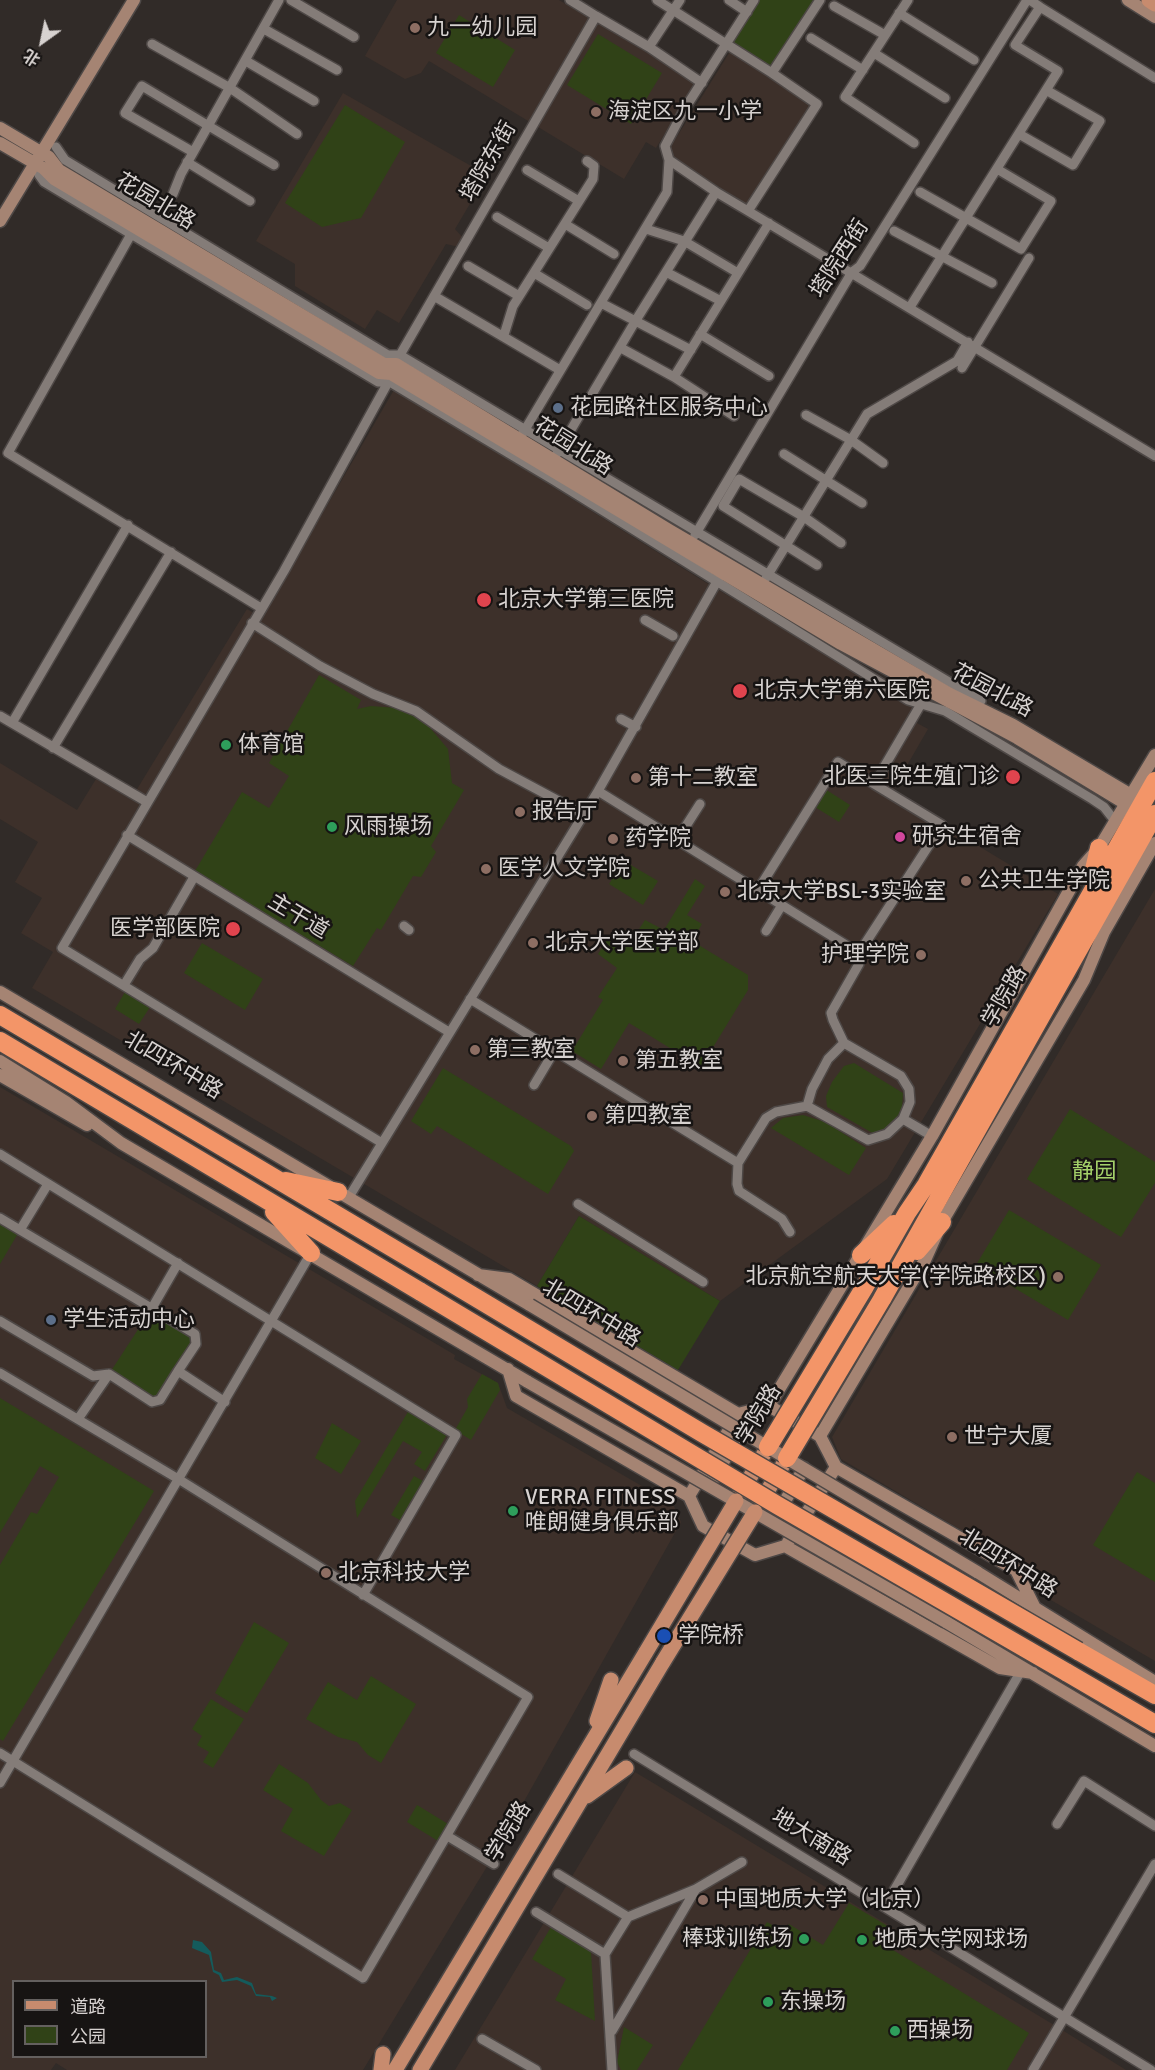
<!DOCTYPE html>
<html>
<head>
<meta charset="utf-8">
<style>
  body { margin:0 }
  #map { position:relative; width:1155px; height:2070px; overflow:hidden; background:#312b28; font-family:Signika,"Noto Sans SC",sans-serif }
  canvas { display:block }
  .legend { position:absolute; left:12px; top:1980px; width:195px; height:78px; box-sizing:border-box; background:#171413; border:2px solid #64605f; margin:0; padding:8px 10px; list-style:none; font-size:18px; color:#d7d2d0 }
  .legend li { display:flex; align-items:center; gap:12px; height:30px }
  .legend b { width:30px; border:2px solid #64605f }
  .north { position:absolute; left:12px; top:12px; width:60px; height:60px; -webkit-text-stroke:4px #171413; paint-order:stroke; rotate:213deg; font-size:16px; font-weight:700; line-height:24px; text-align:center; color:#d7d2d0 }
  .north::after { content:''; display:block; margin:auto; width:21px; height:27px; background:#d7d2d0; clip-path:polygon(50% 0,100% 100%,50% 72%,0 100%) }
</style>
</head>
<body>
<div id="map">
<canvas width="1155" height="2070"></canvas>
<ul class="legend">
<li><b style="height:8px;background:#c78b6e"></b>道路</li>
<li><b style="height:16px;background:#304217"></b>公园</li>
</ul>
<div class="north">北</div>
</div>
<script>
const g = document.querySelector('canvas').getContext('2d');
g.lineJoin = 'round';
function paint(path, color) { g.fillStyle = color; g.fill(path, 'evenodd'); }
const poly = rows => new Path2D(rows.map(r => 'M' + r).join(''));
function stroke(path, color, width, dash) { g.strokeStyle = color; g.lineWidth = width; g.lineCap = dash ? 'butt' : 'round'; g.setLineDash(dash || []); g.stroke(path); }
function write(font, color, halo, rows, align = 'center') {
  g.font = font + ' Signika,"Noto Sans SC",sans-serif'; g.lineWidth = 5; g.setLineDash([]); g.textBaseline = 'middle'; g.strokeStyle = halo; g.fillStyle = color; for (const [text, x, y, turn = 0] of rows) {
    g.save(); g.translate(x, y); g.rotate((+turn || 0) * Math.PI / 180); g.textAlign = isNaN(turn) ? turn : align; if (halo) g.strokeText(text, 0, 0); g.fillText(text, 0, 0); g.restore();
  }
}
paint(poly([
  [397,0,559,0,697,82,656,148,646,142,624,179,429,61,421,73,405,79,365,56],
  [731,50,813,101,748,205,666,154],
  [343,93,487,175,455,229,464,239,459,247,446,244,399,323,377,310,365,329,295,286,295,264,256,241],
  [395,388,705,582,923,711,917,723,928,729,891,793,1058,894,887,1179,720,1301,579,1216,537,1286,32,988,53,952,21,933,42,898,15,882,38,842,0,819,0,763,77,810,96,779,131,799,247,609,262,618],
  [1155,889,1155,1661,1039,1593,1046,1580,841,1459,832,1437],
  [0,1087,455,1355,454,1359,498,1383,507,1408,673,1504,681,1522,491,1860,363,2070,67,2070,56,2063,51,2070,0,2070],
  [14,1982,206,1982,206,2056,14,2056],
  [635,1772,1059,2028,1126,2070,455,2070]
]), '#3d302a');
paint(poly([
  [754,0,825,0,779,72,728,40],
  [459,15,515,50,493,87,436,53],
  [598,34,662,73,631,124,567,85],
  [345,105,405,142,361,218,322,227,285,203],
  [319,675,361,700,357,709,371,706,397,708,412,713,425,722,448,749,452,783,464,790,431,846,436,852,421,877,413,876,381,930,377,928,353,966,195,871,242,792,269,808,289,776,269,763],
  [825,789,850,805,839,822,815,807],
  [624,861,658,881,643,905,609,884],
  [695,879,705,886,687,915,702,924,692,941,748,975,748,990,701,1067,629,1023,601,1069,572,1051,603,1000,598,997,617,968,598,954,610,935,628,946,645,920,664,930],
  [202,943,263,979,245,1010,184,973],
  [125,992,150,1007,139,1024,115,1009],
  [854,1063,903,1093,902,1108,893,1124,876,1135,827,1107,826,1096,832,1082,844,1066],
  [443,1068,571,1146,574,1151,548,1194,437,1126,431,1134,411,1121],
  [1070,1109,1155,1162,1155,1183,1121,1237,1027,1179],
  [803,1115,825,1122,866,1148,849,1175,771,1128,783,1118],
  [1009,1210,1101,1265,1068,1320,976,1265],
  [579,1216,720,1301,678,1370,537,1286],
  [0,1218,20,1230,0,1264],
  [152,1308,195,1334,196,1344,160,1400,152,1402,109,1374],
  [482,1374,498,1383,500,1390,471,1440,455,1430,468,1407,467,1399],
  [0,1398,154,1491,3,1741,0,1739,0,1565,31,1512,37,1514,59,1477,40,1466,0,1533],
  [409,1410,448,1433,425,1471,414,1464,422,1452,403,1441,357,1518,355,1501],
  [332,1423,361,1441,341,1474,315,1458],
  [1137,1472,1155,1483,1155,1582,1093,1545],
  [414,1476,423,1481,400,1520,391,1515],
  [254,1622,289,1643,247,1713,215,1693],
  [371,1676,416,1704,381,1763,368,1755,357,1742,338,1737,306,1719,328,1682,357,1700],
  [211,1699,244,1719,213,1768,203,1762,209,1752,197,1745,202,1736,192,1729],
  [279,1764,308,1783,321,1800,329,1806,340,1803,352,1810,324,1856,281,1831,293,1809,263,1790],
  [417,1805,453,1827,443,1844,407,1822],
  [849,1903,901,1934,893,1950,1029,2033,1007,2070,678,2070,767,1922,784,1932,789,1924,823,1945],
  [551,1927,591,1952,595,2021,555,2000,566,1979,532,1959],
  [624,2027,653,2045,637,2070,621,2070,617,2062]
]), '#304217');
paint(poly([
  [193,1940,202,1942,211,1952,214,1970,221,1973,224,1980,237,1977,252,1983,256,1994,272,1996,277,1998,272,2001,270,1997,256,1996,251,1986,237,1980,222,1982,219,1975,213,1972,209,1955,192,1948]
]), '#145b5c');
const street = poly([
  [291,0,354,37],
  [657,0,772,73,820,0],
  [729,0,747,12],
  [908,0,845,97,914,143],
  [834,6,885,35],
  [1040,7,1155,78],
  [899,13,974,60],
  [596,16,649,47,680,0],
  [264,29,337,70],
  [811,38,863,70],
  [152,44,230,88,297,134],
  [649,47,702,83],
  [874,53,945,98],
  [246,61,314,101],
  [1019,134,1073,165,1100,121,1046,90],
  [56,147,65,160,388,355,400,355,981,701],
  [193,152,125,113,142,86,274,165],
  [187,162,250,201],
  [527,170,579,201],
  [39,175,44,182,378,382,388,381,555,481,908,700,945,711,1092,799,1104,807,1115,821],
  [716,192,748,211,817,104,772,73],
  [920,192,1021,249,1051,201,997,169],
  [173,194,181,174,279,0],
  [748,211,1155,456],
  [497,217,549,248],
  [565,224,614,254],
  [134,229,8,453,261,608],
  [646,229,684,241,738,273],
  [894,231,992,283],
  [468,266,519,296],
  [666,272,721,301],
  [534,273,587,305],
  [434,296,560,370],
  [601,303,691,350],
  [910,307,1058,71,1015,45,1040,7,1030,0],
  [700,334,769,376],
  [504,335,513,306,593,179,594,166,587,161],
  [621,348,674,377,769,223],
  [962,368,1029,258],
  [674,377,734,416],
  [806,415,851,440,883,463],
  [523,433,667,192,669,160],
  [784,454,862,503],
  [556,455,636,320,716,192,669,160,665,146,684,110,754,0],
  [128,525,12,723,147,802],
  [695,535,852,272,860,266,1027,0],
  [817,565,723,506,739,479,804,517,841,543],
  [766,578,867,414,957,361,968,342],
  [645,620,673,636],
  [252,623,320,666,373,694,416,711,499,769,583,814],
  [0,716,12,723],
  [621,719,636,727],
  [53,748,171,552],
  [127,835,449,1032],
  [677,840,700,804],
  [758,890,838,762,874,784],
  [404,926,409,930],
  [766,931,782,905],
  [859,953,942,825,874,784,921,704],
  [124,985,140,959,153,948,194,877],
  [470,999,738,1163,766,1118,776,1112,807,1106,868,1140,887,1134,903,1119,910,1102,909,1089,901,1076,844,1043,833,1020,831,1013,859,964,859,953,598,791],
  [534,1085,555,1050],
  [807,1106,812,1089,828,1059,844,1043],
  [903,1119,932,1136],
  [382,1143,62,948,284,571,386,386,400,355,596,16,570,0],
  [0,1154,456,1435,363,1595],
  [738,1163,737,1184,739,1191,782,1219,790,1232],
  [349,1197,598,791,719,578],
  [578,1204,703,1282],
  [0,1218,195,1334,196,1344,178,1371],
  [20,1230,48,1184],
  [152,1308,178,1263],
  [0,1321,93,1376,109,1374,152,1402,160,1400,178,1371,225,1402],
  [0,1373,180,1480,528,1697,363,1978,0,1753],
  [78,1419,109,1374],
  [634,1754,1151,2070],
  [0,1783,311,1253],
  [1057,1824,1084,1781,1155,1826],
  [449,1837,494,1864],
  [558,1874,628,1917],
  [885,1906,1021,1671],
  [536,1912,605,1954],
  [612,2031,696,1889],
  [482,2039,536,2070],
  [612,2070,605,1954,628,1917,696,1889,742,1862],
  [1033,2070,1155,1864]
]);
const secondary = poly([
  [1128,0,1155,17],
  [0,128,49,157,59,170,384,364,396,364,669,530,950,694,1013,725,1131,795],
  [0,143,43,168,54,179,379,373,391,374,841,644,1017,738,1126,804],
  [0,221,134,0],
  [0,992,530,1305],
  [0,1061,66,1102,121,1143,528,1382],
  [0,1075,87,1125],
  [478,1275,509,1279,738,1414,769,1406,820,1436,836,1467,1016,1570,1036,1610],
  [508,1369,516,1396,689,1496,703,1526,755,1555,785,1546,1000,1668,1033,1673],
  [769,1406,932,1136,1083,866,1099,848,1155,755],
  [820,1436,925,1260,942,1222,1084,980,1104,932,1155,843],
  [710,1485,741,1431],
  [689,1496,736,1418],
  [773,1522,804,1468],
  [788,1542,836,1467],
  [977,1572,1155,1682],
  [946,1622,1155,1746]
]);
const primary = poly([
  [1149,0,1155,4],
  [739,1496,768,1447],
  [758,1507,787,1458],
  [597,1721,611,1680],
  [587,1796,626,1768],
  [381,2070,383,2054],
  [395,2070,646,1652],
  [420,2070,663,1662]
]);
const highway = poly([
  [1092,878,1099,848],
  [0,1015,433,1272],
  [0,1041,421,1292],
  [286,1181,338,1192],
  [274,1212,311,1253],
  [917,1251,942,1222],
  [861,1255,894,1224],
  [864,1288,907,1213,926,1185,1155,781],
  [882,1299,1155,814],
  [1078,1651,1155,1695],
  [1066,1672,1155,1724]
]);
stroke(street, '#4e4846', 12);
stroke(secondary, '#4e4846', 15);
stroke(primary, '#4e4846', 18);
stroke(highway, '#4e4846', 21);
stroke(street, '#847c78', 9);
stroke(secondary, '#a58473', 12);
stroke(primary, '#c78b6e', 15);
stroke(highway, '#f39568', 18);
const secondaryBridge = poly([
  [530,1305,977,1572],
  [528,1382,946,1622]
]);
const primaryBridge = poly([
  [646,1652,736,1501],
  [663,1662,755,1512]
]);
const highwayBridge = poly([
  [433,1272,702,1433,1078,1651],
  [421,1292,777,1505,1066,1672],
  [768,1447,864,1288],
  [787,1458,882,1299]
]);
stroke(secondaryBridge, '#4e4846', 15, []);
stroke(primaryBridge, '#4e4846', 18, []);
stroke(highwayBridge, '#4e4846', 21, []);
stroke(secondaryBridge, '#a58473', 12);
stroke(primaryBridge, '#c78b6e', 15);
stroke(highwayBridge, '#f39568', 18);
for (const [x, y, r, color] of [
  [415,28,6,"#8d6e63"],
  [596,112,6,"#8d6e63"],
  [558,408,6,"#5c6f8a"],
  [484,600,8,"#e0444e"],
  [740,691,8,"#e0444e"],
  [226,745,6,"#2e9e5b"],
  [1013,777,8,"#e0444e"],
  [636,778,6,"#8d6e63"],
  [520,812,6,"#8d6e63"],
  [332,827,6,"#2e9e5b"],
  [900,837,6,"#d1479c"],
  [613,839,6,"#8d6e63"],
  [486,869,6,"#8d6e63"],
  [966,881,6,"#8d6e63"],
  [725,892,6,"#8d6e63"],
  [233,929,8,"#e0444e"],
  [533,943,6,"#8d6e63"],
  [921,955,6,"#8d6e63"],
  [475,1050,6,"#8d6e63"],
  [623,1061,6,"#8d6e63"],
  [592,1116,6,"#8d6e63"],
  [1058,1277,6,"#8d6e63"],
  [51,1320,6,"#5c6f8a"],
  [952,1437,6,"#8d6e63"],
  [513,1511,6,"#2e9e5b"],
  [326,1573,6,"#8d6e63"],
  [664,1636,8,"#1a4fb4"],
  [703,1900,6,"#8d6e63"],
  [804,1939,6,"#2e9e5b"],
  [862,1940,6,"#2e9e5b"],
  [768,2002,6,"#2e9e5b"],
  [895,2031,6,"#2e9e5b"]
]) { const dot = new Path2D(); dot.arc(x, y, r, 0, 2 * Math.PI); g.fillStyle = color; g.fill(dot); stroke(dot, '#171413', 2); }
write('22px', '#d7d2d0', '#171413', [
  ["九一幼儿园",427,28],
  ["海淀区九一小学",608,112],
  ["花园路社区服务中心",570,408],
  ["北京大学第三医院",498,600],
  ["北京大学第六医院",754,691],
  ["体育馆",238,745],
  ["北医三院生殖门诊",1000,777,"right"],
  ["第十二教室",648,778],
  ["报告厅",532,812],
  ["风雨操场",344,827],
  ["研究生宿舍",912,837],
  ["药学院",625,839],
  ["医学人文学院",498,869],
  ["公共卫生学院",978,881],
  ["北京大学BSL-3实验室",737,892],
  ["医学部医院",220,929,"right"],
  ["北京大学医学部",545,943],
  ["护理学院",909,955,"right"],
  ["第三教室",487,1050],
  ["第五教室",635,1061],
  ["第四教室",604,1116],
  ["北京航空航天大学(学院路校区)",1046,1277,"right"],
  ["学生活动中心",63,1320],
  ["世宁大厦",964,1437],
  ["VERRA FITNESS",525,1498],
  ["唯朗健身俱乐部",525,1523],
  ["北京科技大学",338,1573],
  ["学院桥",678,1636],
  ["中国地质大学（北京）",715,1900],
  ["棒球训练场",792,1939,"right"],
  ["地质大学网球场",874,1940],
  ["东操场",780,2002],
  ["西操场",907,2031]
], 'left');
write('22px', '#d7d2d0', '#171413', [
  ["塔院东街",489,162,-60],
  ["花园北路",155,202,31],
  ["塔院西街",840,259,-57],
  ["花园北路",573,447,32],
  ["花园北路",992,691,28],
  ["主干道",298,917,31],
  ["学院路",1005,997,-60],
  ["北四环中路",173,1066,31],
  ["北四环中路",591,1314,31],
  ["学院路",759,1415,-59],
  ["北四环中路",1008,1564,32],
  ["学院路",509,1832,-59],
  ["地大南路",811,1838,31]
]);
write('22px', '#a4d16a', '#171413', [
  ["静园",1094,1172]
]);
</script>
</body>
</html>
